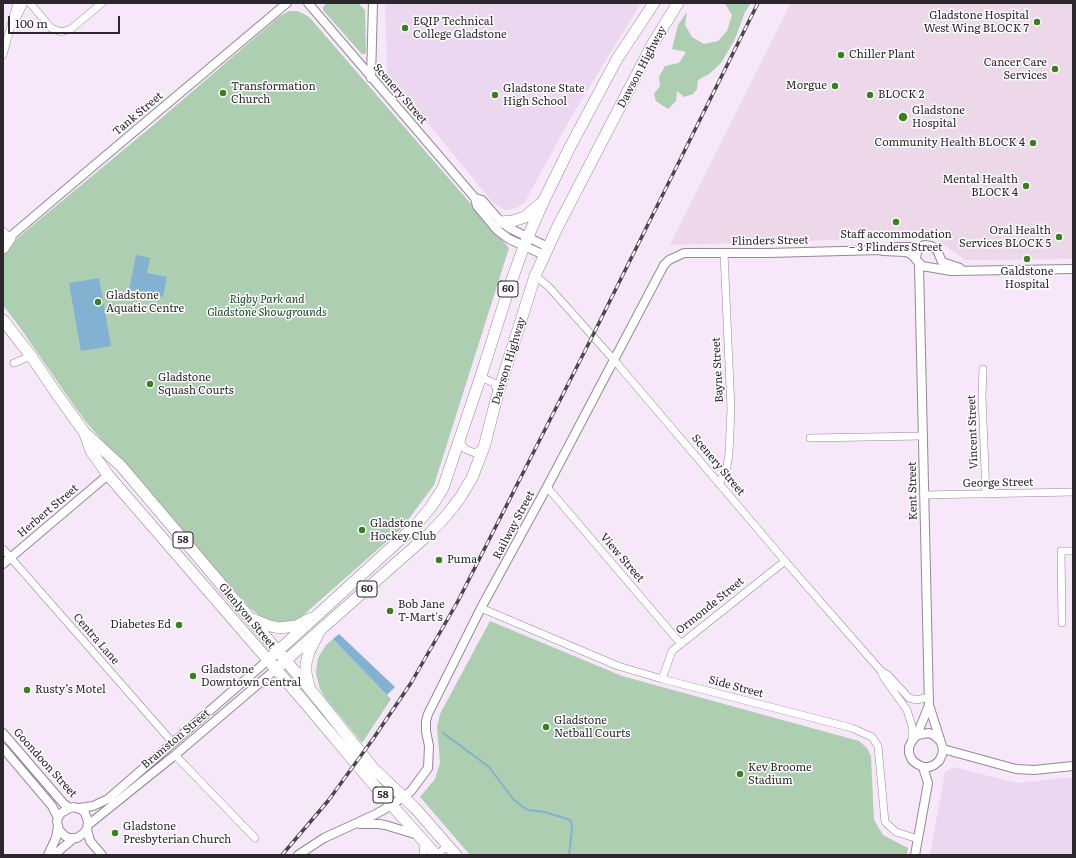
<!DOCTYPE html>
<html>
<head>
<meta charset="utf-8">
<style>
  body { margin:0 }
  #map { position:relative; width:1076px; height:858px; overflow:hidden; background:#f6e7f9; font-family:Literata,serif }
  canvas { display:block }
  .frame { position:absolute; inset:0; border:4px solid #2c262d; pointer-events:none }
  .scale { position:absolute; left:8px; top:16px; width:112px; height:18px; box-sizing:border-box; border:2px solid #2c262d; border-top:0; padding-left:5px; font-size:12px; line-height:14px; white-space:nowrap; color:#2c262d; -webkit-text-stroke:3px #fff; paint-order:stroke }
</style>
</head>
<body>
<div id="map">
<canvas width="1076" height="858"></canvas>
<div class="frame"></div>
<div class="scale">100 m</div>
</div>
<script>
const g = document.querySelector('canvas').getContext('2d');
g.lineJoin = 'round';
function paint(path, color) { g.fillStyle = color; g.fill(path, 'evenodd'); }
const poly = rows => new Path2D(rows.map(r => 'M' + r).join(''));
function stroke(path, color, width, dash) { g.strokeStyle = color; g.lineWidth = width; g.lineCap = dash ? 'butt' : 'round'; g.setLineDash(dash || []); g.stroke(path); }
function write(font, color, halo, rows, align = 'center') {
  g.font = font + ' Literata,serif'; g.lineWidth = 3; g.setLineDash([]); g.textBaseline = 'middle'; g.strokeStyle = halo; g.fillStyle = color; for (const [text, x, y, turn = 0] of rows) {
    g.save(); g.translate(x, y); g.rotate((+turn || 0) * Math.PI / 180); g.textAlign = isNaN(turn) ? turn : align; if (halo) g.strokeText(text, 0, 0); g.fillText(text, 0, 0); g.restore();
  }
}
paint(poly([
  [385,3,641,3,571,117,525,202,516,208,506,210,494,204,387,73],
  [953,767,1017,783,1073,777,1073,855,930,855,945,772]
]), '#ebd8f0');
paint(poly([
  [791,3,1073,3,1073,259,965,260,940,242,923,231,897,238,670,245]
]), '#ecd8e8');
paint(poly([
  [358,3,365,10,366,51,365,54,362,54,359,51,323,10,323,7,326,4],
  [723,3,751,3,745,12,735,39,721,63,709,74,698,80,697,89,693,94,684,97,677,91,676,101,668,109,656,101,654,94,660,86,659,77,665,66,679,63,686,52,672,49,678,25,687,12,685,25,692,37,704,44,718,41,727,31,732,15,726,5],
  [289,11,297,11,304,14,310,18,509,248,434,485,402,528,300,618,289,622,280,622,269,620,260,616,250,608,86,422,75,407,21,329,3,305,3,250,151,127,280,16],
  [490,621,622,676,859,741,867,748,871,756,874,820,883,835,908,848,907,855,470,855,420,797,435,779,440,763,437,727,440,714],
  [333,639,391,699,362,743,326,699,320,689,317,678,316,672,318,658,326,645]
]), '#aeceb2');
paint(poly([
  [136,255,150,258,147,273,167,277,163,297,129,290],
  [99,278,111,346,81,351,69,283],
  [339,634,395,687,387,695,333,639]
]), '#82b1d1');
stroke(poly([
  [443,733,489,767,514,800,523,807,528,810,545,812,567,819,571,821,572,830,569,855]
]), '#82b1d1', 2);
const minor = poly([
  [30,3,51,28,61,32,71,29,102,3],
  [15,21,24,3],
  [3,55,17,3],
  [3,231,10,238],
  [535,276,548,286,614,360,785,561,881,671,888,675,909,698,917,700,929,697],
  [14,363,31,356],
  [983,369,982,396,986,494],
  [479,382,485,379,494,383,498,393],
  [810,438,923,436],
  [460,442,465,449,475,453,484,447],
  [719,484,727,467,729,453,731,409,724,253],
  [547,487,681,644],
  [924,495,1073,492],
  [3,549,173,743],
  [481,608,618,666,662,679,852,728,872,737,878,746,885,822,896,832,918,839],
  [1062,623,1061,551,1073,551],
  [881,671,884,678,907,710,912,726,912,741],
  [662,679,672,651,785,561],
  [175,755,255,838],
  [423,855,424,841],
  [437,855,448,845]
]);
const tertiary = poly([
  [308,3,475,198,477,206,497,230,509,239,544,255],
  [371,78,373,3],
  [475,198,482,200,501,222,511,229,548,247],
  [5,241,91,168,287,3],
  [896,247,912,247,918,249],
  [916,258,917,252,921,247,924,245,931,246,937,250,942,262,960,268],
  [919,265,929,705,943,749,942,755,939,761,934,765,929,767,923,767,917,764,912,760,909,753,909,747,912,741,917,735,929,733,935,736,939,740],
  [3,564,108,475],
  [3,733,64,804,70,808],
  [917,735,929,705],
  [3,748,52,806,58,818],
  [943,749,1016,769,1034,770,1073,766],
  [79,808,93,806,108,799,268,660],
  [360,824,378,824,385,825,418,835],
  [88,825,175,755,276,669],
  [87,829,84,833,77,838,69,838,65,836,59,830,57,822,58,818,61,813,70,808,74,807,82,810,85,813,88,821,87,829,90,841,102,855],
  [48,855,56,838,58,826],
  [54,855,74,838],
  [298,855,324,838,374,815,392,805,411,791,428,768,429,746,426,731,426,721,428,714,481,608,547,487,664,265,669,260,684,253,768,253,880,250,883,251,906,252,911,254,922,266,951,271,1073,269],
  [915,855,928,783,923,767]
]);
const primary = poly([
  [3,248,10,238],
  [3,320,31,356,54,390,84,432,121,466,309,688,373,768,415,808,456,855],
  [85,434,91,451,108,475,300,697,374,785,436,855],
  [250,618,270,626,279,628,296,626,311,618],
  [309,687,306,673,306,663,309,652,319,632]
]);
const trunk = poly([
  [501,222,513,221,525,217,540,204],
  [268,660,415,526,431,507,443,488,479,382,509,288,524,246,544,200,570,147,617,59,654,3],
  [276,669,429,534,446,516,460,498,472,478,484,447,498,393,535,276,557,228,652,45,678,3]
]);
stroke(minor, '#968899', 8);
stroke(tertiary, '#968899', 10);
stroke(primary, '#968899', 12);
stroke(trunk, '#968899', 12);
stroke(minor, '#fff', 7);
stroke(tertiary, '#fff', 8);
stroke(primary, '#fff', 11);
stroke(trunk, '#fff', 11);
const rail = poly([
  [282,855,328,801,373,739,411,683,458,601,592,337,758,3]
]);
stroke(rail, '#4c454e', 3.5);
stroke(rail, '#fff', 2, [6]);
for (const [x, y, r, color] of [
  [1037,22,4,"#3c7f21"],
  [405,28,4,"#3c7f21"],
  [841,55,4,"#3c7f21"],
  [1055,69,4,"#3c7f21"],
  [835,86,4,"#3c7f21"],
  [223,93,4,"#3c7f21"],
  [495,95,4,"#3c7f21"],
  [870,95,4,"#3c7f21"],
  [903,117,5,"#3c7f21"],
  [1033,143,4,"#3c7f21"],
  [1026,186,4,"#3c7f21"],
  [896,222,4,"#3c7f21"],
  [1059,237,4,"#3c7f21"],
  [1027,259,4,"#3c7f21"],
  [98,302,4,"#3c7f21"],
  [150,384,4,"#3c7f21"],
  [362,530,4,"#3c7f21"],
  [439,560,4,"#3c7f21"],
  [390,611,4,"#3c7f21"],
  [179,625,4,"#3c7f21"],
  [193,676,4,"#3c7f21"],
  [27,690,4,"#3c7f21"],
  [546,727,4,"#3c7f21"],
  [740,774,4,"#3c7f21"],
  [115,833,4,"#3c7f21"]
]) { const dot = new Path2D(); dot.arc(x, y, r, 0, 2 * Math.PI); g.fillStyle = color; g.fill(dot); stroke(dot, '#fff', 1.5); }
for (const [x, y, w] of [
  [508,289,20],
  [183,540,20],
  [367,589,20],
  [383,795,20]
]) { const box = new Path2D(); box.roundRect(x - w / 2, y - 8, w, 16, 3); g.fillStyle = '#fff'; g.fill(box); stroke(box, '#2c262d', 1); }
write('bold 10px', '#2c262d', null, [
  ["60",508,289],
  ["58",183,540],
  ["60",367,589],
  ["58",383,795]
]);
write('11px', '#2c262d', '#fff', [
  ["Gladstone Hospital",1029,16,"right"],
  ["West Wing BLOCK 7",1029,29,"right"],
  ["EQIP Technical",413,22],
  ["College Gladstone",413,35],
  ["Chiller Plant",849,55],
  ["Cancer Care",1047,63,"right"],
  ["Services",1047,76,"right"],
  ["Morgue",827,86,"right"],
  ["Transformation",231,87],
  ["Church",231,100],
  ["Gladstone State",503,89],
  ["High School",503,102],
  ["BLOCK 2",878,95],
  ["Gladstone",912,111],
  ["Hospital",912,124],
  ["Community Health BLOCK 4",1025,143,"right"],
  ["Mental Health",1018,180,"right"],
  ["BLOCK 4",1018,193,"right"],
  ["Oral Health",1051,231,"right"],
  ["Services BLOCK 5",1051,244,"right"],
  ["Staff accommodation",896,235,"center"],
  ["– 3 Flinders Street",896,248,"center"],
  ["Galdstone",1027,272,"center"],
  ["Hospital",1027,285,"center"],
  ["Gladstone",106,296],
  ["Aquatic Centre",106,309],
  ["Gladstone",158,378],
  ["Squash Courts",158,391],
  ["Gladstone",370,524],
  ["Hockey Club",370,537],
  ["Puma",447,560],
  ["Bob Jane",398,605],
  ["T-Mart's",398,618],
  ["Diabetes Ed",171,625,"right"],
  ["Gladstone",201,670],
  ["Downtown Central",201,683],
  ["Rusty’s Motel",35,690],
  ["Gladstone",554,721],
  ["Netball Courts",554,734],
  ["Kev Broome",748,768],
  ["Stadium",748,781],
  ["Gladstone",123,827],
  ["Presbyterian Church",123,840]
], 'left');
write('11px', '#2c262d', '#fff', [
  ["Dawson Highway",642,67,-62],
  ["Scenery Street",400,94,49],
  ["Tank Street",138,114,-40],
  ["Flinders Street",770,241,-1],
  ["Dawson Highway",509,361,-73],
  ["Bayne Street",718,370,-93],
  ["Vincent Street",973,432,-92],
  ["Scenery Street",718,465,50],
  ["George Street",998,483,-1],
  ["Kent Street",913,491,-91],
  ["Herbert Street",48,511,-40],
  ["Railway Street",514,525,-62],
  ["View Street",622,558,49],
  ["Ormonde Street",710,606,-39],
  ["Glenlyon Street",247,616,50],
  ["Centra Lane",96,639,49],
  ["Side Street",736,687,15],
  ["Bramston Street",176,739,-40],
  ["Goondoon Street",45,763,48]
]);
write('italic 11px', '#103f1c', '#fff', [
  ["Rigby Park and",267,300],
  ["Gladstone Showgrounds",267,313]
]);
</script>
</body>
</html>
